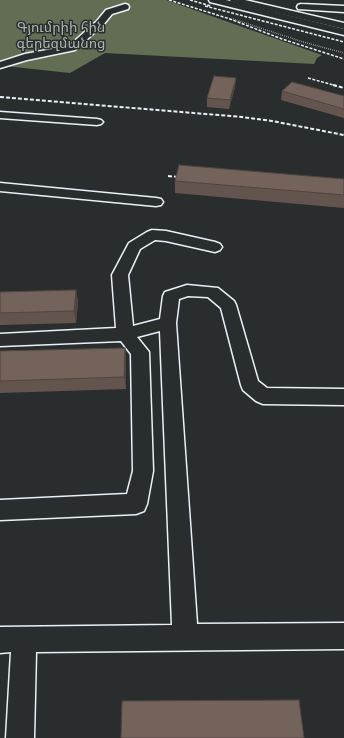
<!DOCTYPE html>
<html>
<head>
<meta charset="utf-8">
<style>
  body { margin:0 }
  canvas { display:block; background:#2a2d2e }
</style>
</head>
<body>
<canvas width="344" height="738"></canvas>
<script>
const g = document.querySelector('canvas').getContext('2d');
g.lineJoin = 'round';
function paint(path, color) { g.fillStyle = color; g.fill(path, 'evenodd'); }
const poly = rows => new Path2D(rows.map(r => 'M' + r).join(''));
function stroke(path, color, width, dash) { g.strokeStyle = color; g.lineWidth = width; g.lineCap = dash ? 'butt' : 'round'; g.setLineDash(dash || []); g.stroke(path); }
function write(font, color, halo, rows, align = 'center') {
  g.font = font + ' Caveat,"Noto Sans Armenian",sans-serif'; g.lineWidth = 3; g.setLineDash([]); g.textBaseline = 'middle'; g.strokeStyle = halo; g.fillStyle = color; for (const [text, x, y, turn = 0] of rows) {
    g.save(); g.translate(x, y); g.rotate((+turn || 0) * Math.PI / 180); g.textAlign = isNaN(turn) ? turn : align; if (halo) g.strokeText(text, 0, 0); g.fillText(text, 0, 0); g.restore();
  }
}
paint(poly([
  [0,0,166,0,322,55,317,58,314,64,105,53,70,73,5,66,0,69]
]), '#636d54');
const minor = poly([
  [230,0,245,0,344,23,344,29,231,2,230,0],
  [125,4,128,5,129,7,128,9,112,14,103,25,75,50,27,60,0,68,0,62,25,54,69,46,97,21,106,10,125,4],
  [301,4,344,6,344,12,298,9,297,7,298,5,301,4],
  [0,112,97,119,101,120,103,122,101,124,97,125,0,118,0,112],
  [0,183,156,198,161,199,163,202,161,205,156,206,0,191,0,183],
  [152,230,166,231,215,242,220,244,222,247,220,250,215,252,166,241,155,240,140,249,128,275,133,326,160,319,163,296,165,292,187,285,218,288,234,301,236,305,258,381,267,388,344,389,344,405,263,404,256,401,243,390,241,385,221,308,208,297,188,296,179,299,176,323,197,624,344,623,344,649,36,652,34,738,6,738,11,652,0,653,0,627,172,625,160,331,137,337,149,352,153,471,147,504,144,511,136,514,0,520,0,500,127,494,133,471,131,354,121,341,0,346,0,334,116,328,112,275,129,243,147,232,152,230]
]);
const highway = poly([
  [209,0,226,0,344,29,344,35,210,2,209,0]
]);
stroke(minor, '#e8f1f8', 3);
stroke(highway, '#e8f1f8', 3);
stroke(poly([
  [233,19,303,42,344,53]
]), '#e8f1f8', 1.5, [0.5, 1.5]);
paint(minor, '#2a2d2e');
paint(highway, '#2a2d2e');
stroke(poly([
  [169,0,230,19,282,39,344,59],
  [190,0,211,6],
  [205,6,344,42],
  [308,78,337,86]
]), '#e8f1f8', 1.5, [3, 1.5]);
stroke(poly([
  [333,85,344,88],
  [0,97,242,117,272,121,344,135],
  [168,176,188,178]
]), '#e8f1f8', 2, [4, 2]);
paint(poly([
  [236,78,235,87,229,109,207,107,207,98],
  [282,91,344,96,344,118,281,100],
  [344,179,344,208,175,193,175,181],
  [76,290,78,302,76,323,0,325,0,292],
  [125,348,126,359,126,389,0,393,0,351]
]), '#63554d');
paint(poly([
  [236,78,235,87,229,109,230,100],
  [76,290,78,302,76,323,74,311],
  [125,348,126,359,126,389,124,377]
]), '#50453f');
const building = poly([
  [214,76,236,78,230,100,207,98,214,76],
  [292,82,344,96,344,109,282,91,292,82],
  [179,165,344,179,344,195,175,181,179,165],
  [76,290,74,311,0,313,0,292,76,290],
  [125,348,124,377,0,381,0,351,125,348],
  [299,700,304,738,121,738,122,701,299,700]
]);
paint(building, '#73635a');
stroke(building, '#50453f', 1);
write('14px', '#acb6ae', '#2a2d2e', [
  ["Գյումրիի հին",61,28],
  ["գերեզմանոց",61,44]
]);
</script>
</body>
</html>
